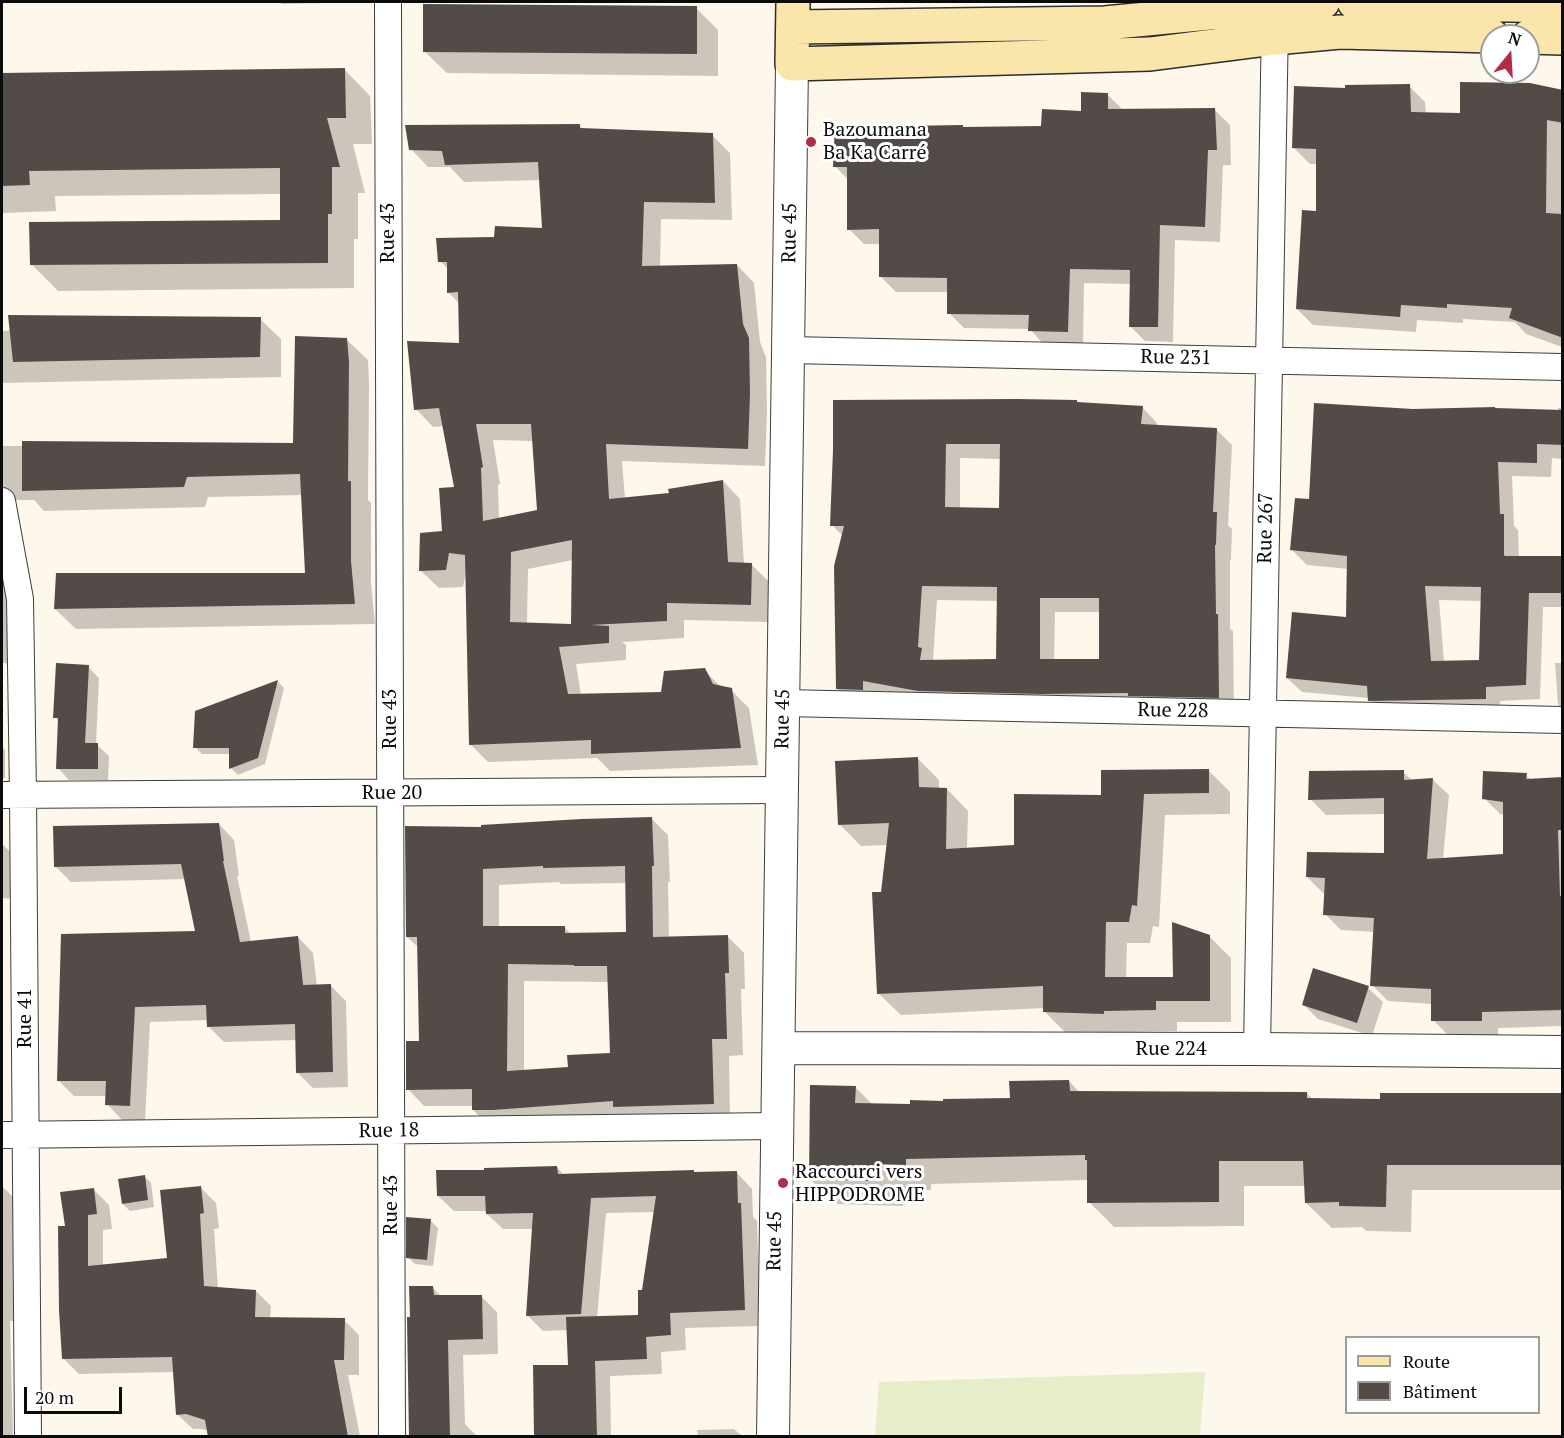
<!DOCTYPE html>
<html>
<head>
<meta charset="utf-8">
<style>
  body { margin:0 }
  #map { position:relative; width:1564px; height:1438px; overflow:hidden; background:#fef7eb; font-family:"PT Serif",serif }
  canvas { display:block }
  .frame { position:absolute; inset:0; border:3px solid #0b0b0b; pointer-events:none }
  .legend { position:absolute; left:1345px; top:1336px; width:195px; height:78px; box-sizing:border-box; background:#fff; border:2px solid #9d9d9d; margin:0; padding:8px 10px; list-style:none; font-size:18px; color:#0b0b0b }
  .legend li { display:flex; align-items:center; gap:12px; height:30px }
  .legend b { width:30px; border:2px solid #9d9d9d }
  .north { position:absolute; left:1480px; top:24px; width:60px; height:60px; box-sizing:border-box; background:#fff; border:2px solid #9d9d9d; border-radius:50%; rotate:18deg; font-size:16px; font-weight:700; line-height:24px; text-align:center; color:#0b0b0b }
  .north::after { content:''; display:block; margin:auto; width:21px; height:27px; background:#b22c46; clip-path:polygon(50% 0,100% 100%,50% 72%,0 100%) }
  .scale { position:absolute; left:24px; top:1387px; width:98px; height:27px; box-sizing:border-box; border:3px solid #0b0b0b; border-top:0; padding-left:8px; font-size:18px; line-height:21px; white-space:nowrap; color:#0b0b0b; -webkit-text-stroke:4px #fff; paint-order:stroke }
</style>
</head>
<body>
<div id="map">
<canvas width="1564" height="1438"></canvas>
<div class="frame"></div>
<ul class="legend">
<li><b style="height:8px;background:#fae5aa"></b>Route</li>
<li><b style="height:16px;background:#534b48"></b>Bâtiment</li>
</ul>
<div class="north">N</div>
<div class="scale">20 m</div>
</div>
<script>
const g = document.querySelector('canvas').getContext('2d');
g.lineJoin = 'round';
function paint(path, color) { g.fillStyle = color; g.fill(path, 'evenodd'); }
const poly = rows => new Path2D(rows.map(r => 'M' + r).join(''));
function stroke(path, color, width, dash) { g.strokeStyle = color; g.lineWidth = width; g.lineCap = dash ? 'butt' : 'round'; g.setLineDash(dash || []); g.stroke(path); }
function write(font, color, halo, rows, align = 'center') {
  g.font = font + ' "PT Serif",serif'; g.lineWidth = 6; g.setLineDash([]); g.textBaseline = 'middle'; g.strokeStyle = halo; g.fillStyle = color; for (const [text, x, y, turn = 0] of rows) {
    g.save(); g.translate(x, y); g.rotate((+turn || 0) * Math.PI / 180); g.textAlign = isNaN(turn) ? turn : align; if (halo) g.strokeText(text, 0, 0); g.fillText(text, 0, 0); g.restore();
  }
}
paint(poly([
  [1205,1372,1200,1436,875,1436,879,1382]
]), '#e6edc8');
paint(poly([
  [280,2,371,2,282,4],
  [855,2,893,2,856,3],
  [696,8,718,30,718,76,447,73,424,51],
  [344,69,370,96,372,144,353,144,365,193,358,193,358,239,354,239,354,288,58,291,32,265,282,221,281,194,55,196,56,211,2,213,2,75],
  [1409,86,1425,102,1426,114,1461,115,1562,92,1562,347,1526,334,1515,322,1463,319,1463,323,1417,320,1416,332,1313,325,1297,309,1317,212,1317,164,1310,164,1294,148,1346,89],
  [1107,94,1122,109,1215,110,1230,125,1231,165,1223,165,1220,242,1175,240,1173,342,1145,341,1130,326,1131,284,1084,283,1083,347,1045,346,1030,329,964,328,949,313,949,292,896,292,881,277,881,244,864,244,849,229,848,180,835,166,964,128,1042,127,1083,112],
  [579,125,584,130,712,135,730,153,732,220,661,219,660,267,737,265,754,283,760,342,766,357,767,412,765,466,622,461,625,499,671,495,723,481,740,499,744,564,751,564,769,582,768,622,684,620,684,638,622,642,626,645,626,660,576,664,581,695,663,694,704,670,722,688,731,690,749,708,758,765,610,771,597,758,488,762,471,745,466,571,463,587,439,588,421,571,444,533,456,489,444,426,433,427,416,409,460,344,460,304,448,292,448,269,440,261,496,239,544,229,541,180,464,182,450,167,428,167,411,149],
  [493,440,534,441,539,511,499,519,498,485,500,484],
  [573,560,572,626,527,624,528,569],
  [260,319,281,339,281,377,2,383,2,331],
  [347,340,368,360,369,383,368,500,371,503,371,583,375,624,76,629,55,609,306,574,303,495,208,497,205,507,44,511,34,500,2,500,2,446,295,444],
  [1077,401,1079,404,1142,407,1157,423,1157,427,1217,430,1232,445,1228,525,1232,529,1231,560,1230,560,1230,629,1233,631,1234,712,853,704,837,688,843,536,832,525,835,450],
  [960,458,1001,459,1001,509,960,509],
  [937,600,998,601,998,661,933,661],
  [1055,612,1101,612,1101,660,1054,660],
  [1558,408,1562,408,1562,459,1552,458,1551,477,1512,476,1514,526,1518,530,1519,558,1562,558,1562,607,1543,607,1540,699,1500,701,1501,713,1384,715,1369,698,1302,692,1287,678,1348,618,1349,569,1307,565,1292,550,1310,501,1412,410,1558,412],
  [1439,600,1482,601,1480,662,1444,662],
  [2,577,17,592,16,664,2,663],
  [1555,663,1562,663,1562,709,1558,704],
  [88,667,99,678,96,744,109,756,108,780,69,780,58,768,59,721,55,717],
  [278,682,284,688,265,764,238,775,231,768,231,754,202,754,195,747,196,712],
  [2,746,5,750,5,778,2,778],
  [917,758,939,780,939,789,947,789,968,811,967,849,1015,846,1102,796,1208,770,1230,792,1230,814,1165,815,1159,927,1153,926,1150,943,1127,943,1126,979,1174,978,1209,936,1231,958,1231,1022,1177,1022,1177,1031,1125,1032,1125,1035,1066,1033,1044,1011,1044,1008,901,1015,879,994,882,893,888,845,861,846,840,825],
  [1403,772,1413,781,1433,780,1449,795,1443,859,1504,856,1505,815,1500,814,1484,798,1526,775,1531,780,1562,778,1562,1026,1498,1028,1498,1036,1449,1036,1433,1020,1433,1004,1388,1001,1372,985,1375,932,1341,930,1325,914,1326,893,1323,893,1307,877,1386,854,1386,814,1326,815,1310,799],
  [651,818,668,835,670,882,668,882,669,938,728,937,744,953,745,989,741,989,743,1055,729,1056,730,1120,490,1127,473,1110,473,1106,424,1106,408,1089,420,1042,419,948,407,937,482,828],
  [559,882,561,884,627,883,628,933,571,934,565,928,499,928,499,885],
  [524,981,609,982,612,1054,570,1069,524,1072],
  [219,824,234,840,239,876,237,876,251,942,298,937,313,953,317,986,330,985,346,1001,348,1087,313,1088,298,1073,297,1040,224,1042,208,1026,208,1020,150,1022,145,1121,122,1120,107,1104,107,1096,74,1096,58,1080,196,933,185,879,71,882,55,866],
  [2,844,17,858,16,899,2,898],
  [1368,988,1383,1002,1372,1036,1318,1019,1303,1004],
  [1069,1081,1079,1092,1307,1093,1313,1100,1382,1101,1562,1094,1562,1190,1412,1190,1411,1232,1366,1231,1362,1227,1332,1228,1306,1203,1306,1186,1244,1186,1244,1226,1114,1227,1089,1202,1089,1180,931,1184,931,1190,903,1189,903,1206,836,1204,810,1179,855,1087,873,1105,912,1105,1011,1099],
  [557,1167,564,1175,694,1172,696,1173,737,1173,752,1189,753,1217,757,1221,760,1326,685,1328,686,1350,661,1352,662,1374,610,1376,611,1436,535,1436,570,1366,568,1330,543,1331,527,1315,534,1229,503,1229,487,1214,487,1211,454,1211,438,1196,486,1171],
  [655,1212,639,1316,597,1318,606,1213],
  [144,1176,151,1183,154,1207,130,1211,123,1204],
  [2,1186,16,1200,15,1321,10,1321,13,1436,2,1436],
  [201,1188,216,1203,219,1228,214,1229,218,1289,256,1291,271,1306,270,1319,344,1320,359,1335,359,1375,348,1375,360,1436,210,1436,209,1431,202,1429,193,1429,177,1414,175,1372,79,1374,64,1359,67,1228,94,1190,109,1205,112,1229,103,1230,103,1266,168,1260],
  [431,1221,438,1228,433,1266,415,1264,408,1257],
  [433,1288,442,1297,482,1297,497,1312,498,1354,463,1355,465,1424,477,1436,409,1436,409,1425,411,1425,411,1319],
  [734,1429,742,1436,698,1436,697,1430]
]), '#0003');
paint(poly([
  [423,4,697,6,697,54,423,52],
  [345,68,346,118,327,118,340,167,332,167,332,214,328,214,328,263,30,265,29,222,280,220,280,168,29,171,30,185,2,186,2,73],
  [1460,82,1530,83,1563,90,1563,123,1547,120,1546,213,1563,214,1563,338,1509,318,1512,308,1447,304,1447,308,1401,305,1400,317,1296,309,1302,210,1316,211,1316,149,1292,148,1294,86,1345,88,1345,85,1410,84,1411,112,1460,113],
  [1081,92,1108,93,1108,109,1215,108,1217,150,1208,150,1205,227,1160,225,1158,327,1129,327,1130,270,1070,269,1068,332,1028,331,1029,315,947,314,947,278,879,277,879,229,847,230,847,167,833,167,835,124,903,127,902,126,963,125,963,127,1041,126,1042,109,1081,111],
  [580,124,580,128,713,133,715,203,644,202,642,266,737,264,743,324,749,338,750,394,748,449,606,444,609,499,669,493,668,489,723,480,728,562,752,563,751,605,667,603,667,621,591,625,609,626,609,643,559,647,568,694,661,692,664,671,705,668,713,684,732,688,741,748,591,754,591,740,469,745,465,555,449,553,446,570,419,571,420,533,442,531,439,488,454,487,439,408,414,410,407,341,459,343,458,292,447,293,447,262,438,262,436,238,494,237,495,226,542,228,538,162,445,165,442,151,409,150,405,125],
  [476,424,531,424,537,510,483,521,481,468,483,467],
  [572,540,571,624,510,622,511,552],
  [8,315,261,317,260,357,13,362],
  [295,336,347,338,349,362,348,481,351,481,351,561,355,604,54,609,56,573,305,573,300,474,187,477,184,487,22,491,22,441,293,443],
  [1018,399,1077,400,1077,402,1143,406,1141,424,1217,428,1213,512,1217,512,1216,545,1215,545,1216,614,1218,614,1219,698,1128,696,1128,693,1041,694,918,691,863,681,863,690,836,689,834,566,844,526,830,526,833,450,833,400],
  [946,444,1000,444,999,508,945,507],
  [922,586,997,587,996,659,920,660,922,648,918,647],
  [1040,598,1099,598,1099,659,1040,659],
  [1314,403,1413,409,1495,407,1495,408,1563,410,1563,445,1537,444,1537,463,1498,462,1500,514,1504,514,1504,555,1505,556,1563,556,1563,593,1529,593,1526,685,1486,687,1486,699,1368,701,1367,686,1286,678,1292,612,1346,617,1347,556,1290,550,1295,498,1309,499],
  [1425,586,1481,587,1479,660,1431,661],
  [56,663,89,665,85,743,98,743,98,769,56,769,58,718,53,718],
  [278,680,258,758,229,769,229,748,193,748,195,711],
  [918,757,919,787,947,788,946,849,1014,845,1014,794,1101,795,1101,770,1209,769,1209,793,1144,794,1137,906,1132,905,1129,922,1106,922,1105,977,1173,977,1172,922,1210,935,1210,1001,1156,1001,1156,1010,1104,1011,1104,1014,1043,1012,1043,986,877,994,872,892,881,892,889,823,838,825,835,761],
  [1404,770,1404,780,1433,778,1427,859,1503,854,1503,802,1482,799,1483,771,1527,773,1526,779,1563,777,1563,830,1558,830,1560,896,1563,896,1563,1010,1482,1012,1482,1021,1431,1021,1431,989,1370,986,1374,918,1323,915,1325,878,1306,877,1307,852,1384,853,1384,798,1308,800,1309,771],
  [652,817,654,866,652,866,653,937,728,935,729,973,725,973,727,1039,712,1039,714,1104,613,1107,613,1101,493,1110,472,1110,472,1089,406,1090,406,1041,419,1041,417,937,406,937,405,826,481,827,481,825,581,819],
  [543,866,543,868,625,866,626,932,565,933,565,926,483,926,483,869],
  [508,964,574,965,574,966,607,966,610,1053,567,1055,568,1067,507,1071],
  [219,823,224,861,223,861,240,942,298,936,303,985,331,984,333,1072,296,1073,295,1024,207,1027,206,1005,135,1007,130,1106,105,1105,106,1081,57,1081,61,934,195,931,181,864,54,867,53,826],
  [1313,968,1369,986,1357,1023,1302,1005],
  [1069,1080,1070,1091,1307,1092,1307,1098,1380,1099,1380,1093,1563,1093,1563,1165,1387,1165,1386,1207,1339,1206,1339,1202,1305,1203,1303,1161,1219,1161,1219,1202,1087,1203,1087,1160,1085,1160,1085,1155,906,1159,906,1165,878,1164,878,1181,809,1179,810,1085,856,1086,855,1103,910,1104,910,1100,943,1101,943,1099,1010,1098,1009,1081],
  [557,1166,558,1174,694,1170,694,1172,737,1171,738,1203,741,1203,745,1310,670,1313,671,1335,646,1337,647,1359,595,1361,597,1437,534,1437,533,1365,568,1365,566,1317,638,1315,638,1290,642,1290,656,1196,591,1198,581,1314,526,1316,533,1213,486,1214,485,1196,437,1196,436,1170,484,1170,484,1168],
  [145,1175,148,1200,122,1204,118,1179],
  [201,1186,204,1213,200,1214,204,1286,256,1290,255,1317,345,1318,344,1360,334,1360,348,1437,208,1437,205,1420,186,1414,176,1415,172,1357,62,1359,59,1310,58,1226,65,1226,60,1192,94,1188,97,1214,88,1215,88,1266,167,1258,160,1190],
  [406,1217,431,1219,427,1260,406,1258],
  [409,1286,433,1286,434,1295,482,1295,483,1339,448,1340,450,1437,409,1437,407,1317,410,1317]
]), '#534b48');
const minor = poly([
  [388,2,392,1436],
  [789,350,1562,367],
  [2,501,20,599,23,795,28,1436],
  [784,703,1562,720],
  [2,795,782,790],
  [1257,1049,1275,21],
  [2,1135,776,1126]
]);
const tertiary = poly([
  [779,1048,1257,1049,1562,1052],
  [773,1436,792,64]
]);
const secondary = poly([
  [793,2,792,64,1150,54,1275,38,1340,32,1492,36],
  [1354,2,1562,6],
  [793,27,1105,23,1323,2],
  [1528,37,1562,38]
]);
stroke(minor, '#3e3e3e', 28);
stroke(tertiary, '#3e3e3e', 34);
stroke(secondary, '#2d2d2d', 36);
stroke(minor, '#fff', 26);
stroke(tertiary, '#fff', 32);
stroke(secondary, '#fae5aa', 33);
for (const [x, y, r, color] of [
  [811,142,6,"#b22c46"],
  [783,1183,6,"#b22c46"]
]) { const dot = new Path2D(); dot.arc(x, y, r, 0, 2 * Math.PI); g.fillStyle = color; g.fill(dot); stroke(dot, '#fff', 2); }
write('20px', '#0b0b0b', '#fff', [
  ["Bazoumana",823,130],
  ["Ba Ka Carré",823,153],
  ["Raccourci vers",795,1172],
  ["HIPPODROME",795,1195]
], 'left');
write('20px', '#0b0b0b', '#fff', [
  ["Rue 43",388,233,-90],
  ["Rue 45",790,233,-89],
  ["Rue 231",1176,358,1],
  ["Rue 267",1266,528,-89],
  ["Rue 228",1173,711,1],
  ["Rue 43",390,719,-90],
  ["Rue 45",783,719,-89],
  ["Rue 20",392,793],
  ["Rue 41",25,1018,-90],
  ["Rue 224",1171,1049],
  ["Rue 18",389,1131,-1],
  ["Rue 43",391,1205,-90],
  ["Rue 45",775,1241,-89]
]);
</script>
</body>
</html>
